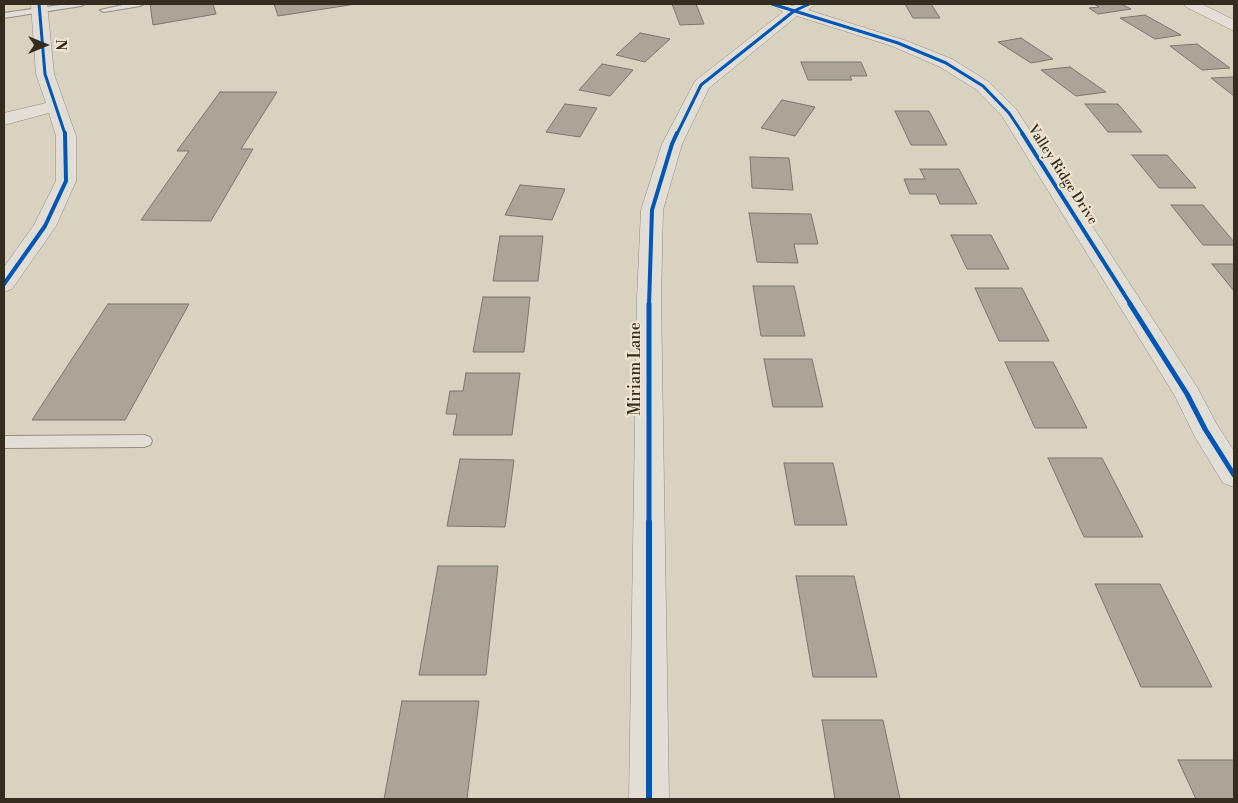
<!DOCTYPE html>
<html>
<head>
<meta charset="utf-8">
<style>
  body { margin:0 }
  #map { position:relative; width:1238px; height:803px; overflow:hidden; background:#dad2c0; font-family:"Libre Bodoni",serif }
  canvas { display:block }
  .frame { position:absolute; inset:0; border:5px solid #352c20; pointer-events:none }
  .north { position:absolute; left:20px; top:20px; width:50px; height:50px; -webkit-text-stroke:4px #eee4cf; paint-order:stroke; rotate:90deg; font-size:14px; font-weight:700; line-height:20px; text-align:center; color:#352c20 }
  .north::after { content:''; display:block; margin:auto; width:18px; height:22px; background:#352c20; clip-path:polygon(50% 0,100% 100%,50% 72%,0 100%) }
</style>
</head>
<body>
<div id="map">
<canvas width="1238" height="803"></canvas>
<div class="frame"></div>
<div class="north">N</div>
</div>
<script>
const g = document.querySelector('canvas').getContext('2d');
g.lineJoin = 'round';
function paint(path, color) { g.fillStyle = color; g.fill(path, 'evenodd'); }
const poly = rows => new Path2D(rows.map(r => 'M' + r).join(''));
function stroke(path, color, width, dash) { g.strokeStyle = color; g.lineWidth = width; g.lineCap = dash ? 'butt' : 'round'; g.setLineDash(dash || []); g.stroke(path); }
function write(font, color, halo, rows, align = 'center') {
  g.font = font + ' "Libre Bodoni",serif'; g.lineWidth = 4.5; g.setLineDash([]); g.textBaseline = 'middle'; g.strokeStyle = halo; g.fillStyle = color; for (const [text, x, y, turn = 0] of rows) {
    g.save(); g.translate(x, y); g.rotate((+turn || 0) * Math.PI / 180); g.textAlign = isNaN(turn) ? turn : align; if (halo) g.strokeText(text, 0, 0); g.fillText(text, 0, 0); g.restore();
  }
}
const building = poly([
  [150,4,213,4,216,14,153,25,150,4],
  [274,4,356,4,278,16,274,4],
  [672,4,696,4,704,24,680,25,672,4],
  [905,4,931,4,940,18,913,18,905,4],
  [1094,4,1121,4,1131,9,1098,14,1089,8,1099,7,1094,4],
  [1145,15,1181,35,1155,39,1120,18,1145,15],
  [640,33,670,39,645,62,616,55,640,33],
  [1021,38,1053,59,1031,63,998,42,1021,38],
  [1197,44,1230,68,1202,70,1170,46,1197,44],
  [801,62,861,62,867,76,850,76,852,80,808,80,801,62],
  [602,64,633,70,610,96,579,90,602,64],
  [1070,67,1106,92,1076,96,1041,70,1070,67],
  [1234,77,1234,96,1211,78,1234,77],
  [220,92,277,92,241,149,253,149,211,221,141,220,189,151,177,151,220,92],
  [782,100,815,107,795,136,761,128,782,100],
  [565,104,597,108,580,137,546,132,565,104],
  [1085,104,1118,104,1142,132,1108,132,1085,104],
  [895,111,929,111,947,145,911,145,895,111],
  [1132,155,1167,155,1196,188,1159,188,1132,155],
  [750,157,789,158,793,190,752,188,750,157],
  [920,169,959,169,977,204,940,204,936,194,910,194,904,179,925,179,920,169],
  [520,185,565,189,552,220,505,215,520,185],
  [1171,205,1203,205,1234,242,1234,245,1203,245,1171,205],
  [749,213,811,214,818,244,794,244,798,263,757,262,749,213],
  [951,235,991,235,1009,269,967,269,951,235],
  [500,236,543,236,538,281,493,281,500,236],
  [1212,264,1234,264,1234,291,1212,264],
  [753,286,794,286,805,336,761,336,753,286],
  [975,288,1022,288,1049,341,999,341,975,288],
  [483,297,530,297,524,352,473,352,483,297],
  [108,304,189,304,125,420,32,420,108,304],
  [764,359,812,359,823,407,773,407,764,359],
  [1005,362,1053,362,1087,428,1035,428,1005,362],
  [466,373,520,373,512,435,453,435,457,414,446,414,450,391,463,391,466,373],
  [1048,458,1102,458,1143,537,1084,537,1048,458],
  [460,459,514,460,505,527,447,526,460,459],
  [784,463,833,463,847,525,795,525,784,463],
  [438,566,498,566,486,675,419,675,438,566],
  [796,576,854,576,877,677,813,677,796,576],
  [1095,584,1160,584,1212,687,1141,687,1095,584],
  [402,701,479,701,467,799,384,799,402,701],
  [822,720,883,720,900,799,835,799,822,720],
  [1178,760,1234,760,1234,799,1196,799,1178,760]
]);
paint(building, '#aba599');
stroke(building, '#7b766c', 1);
const lane = poly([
  [67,4,85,4,81,6,4,18,4,13,67,4],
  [127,4,144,4,140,6,104,12,100,10,127,4],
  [144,435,150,437,152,441,150,445,144,447,4,448,4,436,144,435]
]);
const street = poly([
  [31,4,47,4,54,74,76,136,76,181,56,226,12,289,4,292,4,267,34,225,56,181,56,136,49,113,4,125,4,113,46,103,36,74,31,4],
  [786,4,793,6,797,4,816,4,808,10,904,40,952,59,989,82,1016,109,1197,387,1216,423,1234,451,1234,487,1223,483,1195,437,1175,396,1002,116,977,90,940,67,892,46,797,16,709,88,682,144,663,210,661,299,669,799,629,799,637,299,641,210,662,144,695,81,783,12,777,8,780,5,786,4],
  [1184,4,1202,4,1234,20,1234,31,1186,7,1184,4]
]);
stroke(lane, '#928d81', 2);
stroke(street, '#928d81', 1);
paint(lane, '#e2ded5');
paint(street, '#e2ded5');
stroke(poly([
  [39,4,45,74,65,134],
  [772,4,898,43,946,63,983,86,1009,113,1023,134],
  [677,134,701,85,794,11,809,4]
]), '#0057b8', 3);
stroke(poly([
  [1022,133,1131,305],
  [4,284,45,226,66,181,65,133],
  [649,305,652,210,672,144,677,133]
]), '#0057b8', 4);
stroke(poly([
  [649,304,649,524],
  [1130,304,1187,394,1205,429,1234,475]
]), '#0057b8', 5);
stroke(poly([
  [649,522,649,799]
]), '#0057b8', 6);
write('14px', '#352c20', '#eee4cf', [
  ["Valley Ridge Drive",1062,175,57]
]);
write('16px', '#352c20', '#eee4cf', [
  ["Miriam Lane",636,369,-90]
]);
</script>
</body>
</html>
